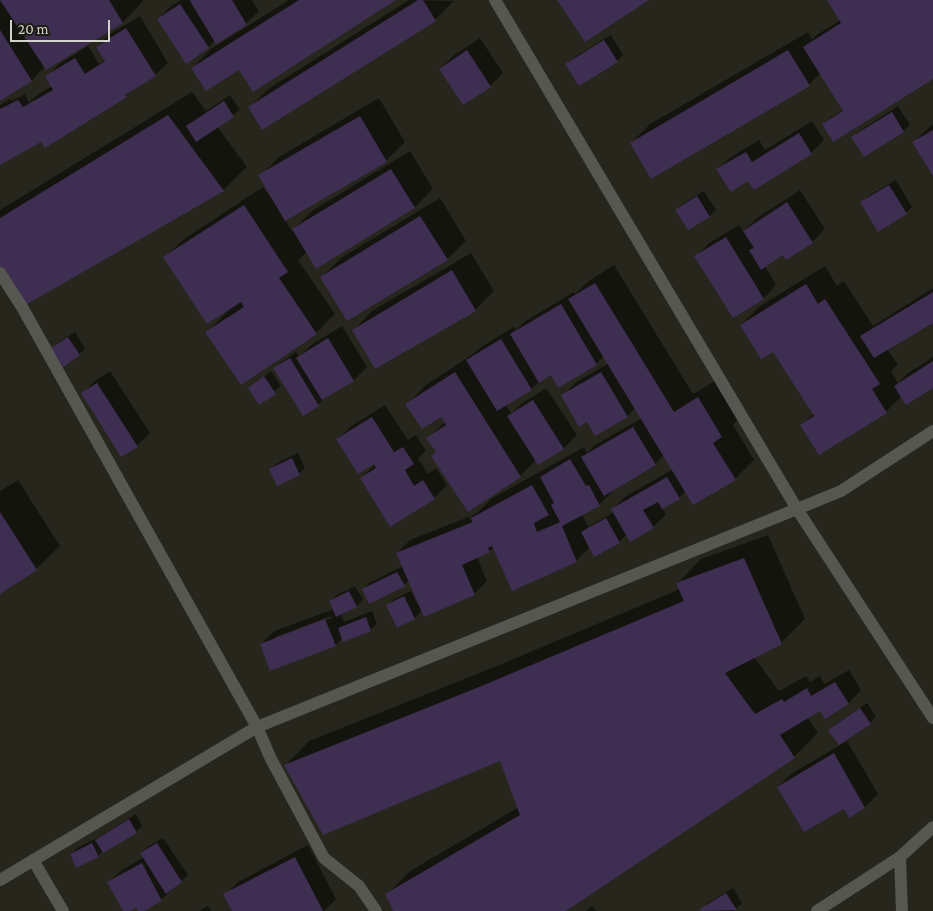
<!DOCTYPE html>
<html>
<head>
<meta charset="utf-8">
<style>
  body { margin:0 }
  #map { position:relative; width:933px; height:911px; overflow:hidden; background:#27261d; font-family:"Crimson Pro",serif }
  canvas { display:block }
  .scale { position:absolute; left:10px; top:20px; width:100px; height:22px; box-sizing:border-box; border:2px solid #d3d3cd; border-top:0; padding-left:6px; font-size:15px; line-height:18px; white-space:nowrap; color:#d3d3cd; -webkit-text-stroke:4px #1d1d14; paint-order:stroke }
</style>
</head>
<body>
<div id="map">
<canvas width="933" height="911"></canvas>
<div class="scale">20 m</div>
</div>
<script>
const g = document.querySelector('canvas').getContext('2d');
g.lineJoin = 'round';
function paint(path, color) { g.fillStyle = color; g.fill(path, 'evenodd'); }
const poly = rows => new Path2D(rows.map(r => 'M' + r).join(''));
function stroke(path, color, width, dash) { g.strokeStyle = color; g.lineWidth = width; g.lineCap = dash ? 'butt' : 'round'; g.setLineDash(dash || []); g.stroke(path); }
paint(poly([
  [0,0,144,0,123,22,46,69,45,66,32,80,0,100],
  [181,0,252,0,259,11,246,24,215,40,209,47,187,62,158,19,171,6],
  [289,0,394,0,240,69,192,68,211,49],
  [409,0,454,1,435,20,262,128,249,108,268,89],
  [829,0,933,0,933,78,823,125,830,118,844,110,821,73,809,85,631,143,650,124,808,32,812,39,818,34,841,20],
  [140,16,168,63,155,75,132,90,126,96,42,140,0,164,0,105,10,99,12,101,25,94,29,103,37,95,52,86,46,77,59,64,88,46,99,64,105,60,97,47,110,34],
  [611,35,623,55,617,61,567,64,573,58],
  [480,38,503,73,490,86,440,69,453,56],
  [192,92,206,111,230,95,240,110,217,126,247,167,223,190,0,273,0,210],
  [379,98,405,142,386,161,285,220,292,231,312,211,410,151,433,189,415,207,307,252,298,260,335,314,316,333,207,332,230,309,165,257,184,239,263,187,271,198,272,197,260,176,279,157],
  [898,106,910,125,903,131,853,137,859,131],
  [812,121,824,140,811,153,749,180,718,169,731,157,759,140,765,150],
  [933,125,933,173,914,142,927,129],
  [896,180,912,207,906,213,862,203,868,196],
  [800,190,825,229,812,242,784,254,765,266,776,285,764,298,733,316,696,256,709,243,739,225,743,231,757,218],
  [704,191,716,210,710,216,689,228,677,210,683,204],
  [440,198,466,241,447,259,322,277,341,258],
  [471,253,494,291,475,310,354,330,372,311],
  [614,265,693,394,717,380,740,418,733,425,754,460,735,479,694,504,686,491,679,498,662,508,666,515,653,527,627,534,619,542,590,547,576,561,494,547,490,551,477,557,487,581,474,594,422,610,415,618,398,626,388,606,394,599,411,591,418,605,420,604,409,580,404,585,363,590,369,583,403,566,397,553,410,540,471,516,469,517,486,547,489,547,471,516,477,513,491,499,584,447,587,453,595,445,642,418,636,408,627,416,588,421,562,396,575,383,609,363,604,356,596,364,559,386,551,374,540,381,531,389,506,404,511,414,521,404,546,388,577,435,564,448,538,464,536,460,520,476,437,451,428,438,445,422,441,415,407,404,426,385,473,354,481,347,514,327,516,330,524,322,574,292,575,294,589,281],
  [664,455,673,469,626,496,613,509,614,512,588,527,582,514,599,505,612,492,611,490,655,464],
  [825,266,837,286,844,281,873,326,933,288,933,321,887,349,898,364,891,371,898,383,908,373,933,357,933,386,902,396,886,412,802,425,814,413,773,350,741,325,760,306],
  [342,326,367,367,354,380,324,398,318,405,275,368,281,362,296,352,299,357,311,345],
  [75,332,85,348,79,355,53,348,59,342],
  [110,371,150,433,137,446,83,393,96,380],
  [271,371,281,386,260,403,249,388],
  [385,405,408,440,416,435,426,451,418,458,428,474,436,468,447,485,434,498,361,478,376,464,337,440,350,427],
  [298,453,305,468,299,474,271,470,277,463],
  [18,480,60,546,36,569,0,592,0,491],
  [768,535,805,619,781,643,754,657,779,691,806,676,810,682,820,676,824,684,849,670,861,690,849,703,825,717,820,709,807,717,818,733,794,757,564,911,395,911,386,895,410,871,519,807,501,759,286,765,309,741,504,663,680,589,678,583,701,559],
  [355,586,363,600,356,606,341,614,344,622,372,611,377,624,370,630,343,638,335,645,261,644,274,631,334,609,330,601,337,595],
  [331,616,332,618,275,640,275,637],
  [867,703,876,716,870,723,830,730,836,724],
  [847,741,878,794,865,807,850,816,844,807,778,787,791,774],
  [136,814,142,826,136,832,103,851,98,856,71,854,77,848,99,837],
  [163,838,188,875,161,900,141,911,139,911,137,906,124,911,109,882,122,870,144,857,141,853,147,847],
  [308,845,336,899,324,911,233,911,225,895,238,882],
  [733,888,742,903,736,909,733,911,703,911,702,909,708,903],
  [208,906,211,911,199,911],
  [592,906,596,911,586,911]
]), '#0007');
paint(poly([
  [0,0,109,0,123,23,46,70],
  [191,0,232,0,247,25,216,44,190,1],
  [299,0,396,0,253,92,239,70,206,91,191,68],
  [418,0,423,0,436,21,262,130,248,107],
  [557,0,649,0,585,42],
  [827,0,933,0,933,79,833,142,822,124,843,111,803,47,841,23],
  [180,4,209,48,186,64,157,19],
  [126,28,156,76,125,95,127,97,45,148,41,142,0,165,0,109,18,100,23,107,53,90,45,76,75,58,85,74,105,61,96,47],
  [0,30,32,81,0,101],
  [604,40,618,62,579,86,565,64],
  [467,50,491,87,463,105,439,69],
  [788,50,810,86,651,179,630,143],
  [224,101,234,117,196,142,186,126],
  [892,112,904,132,864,157,851,137],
  [168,115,224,191,22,307,0,275,0,218],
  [360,116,387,162,285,221,258,175],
  [933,130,933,176,912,142],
  [799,133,812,154,754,190,748,181,731,192,716,169,746,152,752,162],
  [391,169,415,208,316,269,292,229],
  [889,185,907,214,878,232,860,202],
  [697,196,710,217,688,230,675,210],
  [787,202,813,243,786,260,783,255,761,270,749,250,754,248,743,231],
  [244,205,288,272,279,278,317,334,241,385,205,332,244,307,241,302,207,324,163,257],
  [420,216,448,260,347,321,320,277],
  [726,237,764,299,733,318,694,256],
  [452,270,476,311,375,369,352,330],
  [595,283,674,412,698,397,722,437,713,443,736,480,693,505,568,299],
  [806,284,818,304,825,299,880,384,872,389,887,413,819,455,800,425,814,416,773,352,761,359,740,325],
  [933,292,933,323,874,358,860,336],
  [561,304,597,365,558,388,551,375,539,383,510,334],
  [68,337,80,355,63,367,51,348],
  [328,338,354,381,322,400,296,358],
  [501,339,532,390,497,411,466,360],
  [290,358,319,406,303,416,273,368],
  [933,361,933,388,906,405,894,386],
  [455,372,521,477,468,512,431,456,436,452,426,438,446,425,441,417,422,429,405,404],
  [601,372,628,417,595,436,587,422,579,427,561,395],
  [264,376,276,394,259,405,248,388],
  [97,383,138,447,121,457,81,393],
  [533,400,564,449,538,465,507,416],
  [372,417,394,452,403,447,414,464,405,470,414,486,423,480,435,499,390,527,360,478,376,468,374,464,358,474,336,439],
  [633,427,656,465,604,496,581,457],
  [292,458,300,475,277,486,269,469],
  [570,459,586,486,589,485,600,506,562,526,577,562,512,591,492,546,488,548,490,552,462,565,475,595,424,617,396,553,473,522,471,518,532,485,549,515,534,523,537,532,560,522,551,505,554,503,540,477],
  [667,477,680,499,662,509,658,502,643,510,654,528,630,542,611,509],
  [0,512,37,570,0,594],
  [606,518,620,543,594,557,581,532],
  [744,558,782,644,725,673,755,714,782,699,784,702,807,688,811,696,835,682,849,704,825,719,820,711,780,735,795,758,566,911,393,911,385,894,520,815,500,761,323,835,284,765,479,687,684,601,676,583],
  [397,572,405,586,369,604,362,589],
  [349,591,357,607,336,617,329,601],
  [404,596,415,619,397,628,386,605],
  [366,617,371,631,343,642,338,628],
  [325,619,336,646,270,671,260,644],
  [860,708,871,724,839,745,828,730],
  [834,753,865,808,849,818,844,809,804,832,777,787],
  [129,819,137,833,103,853,95,840],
  [92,843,99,857,76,868,70,854],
  [157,843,182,882,166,894,140,853],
  [295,857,323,911,232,911,223,894],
  [142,863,162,901,144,911,138,911,136,908,130,911,123,911,107,882],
  [726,893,737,910,701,911,700,909]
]), '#3d2e52');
stroke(poly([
  [495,0,797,509,841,491,933,431],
  [0,273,22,307,257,727,797,509,933,718],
  [900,857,902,911],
  [33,860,63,911],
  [0,880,257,727,271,759,324,858,359,886,376,911],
  [817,911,900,857,933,827]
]), '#575752', 12);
</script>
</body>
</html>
